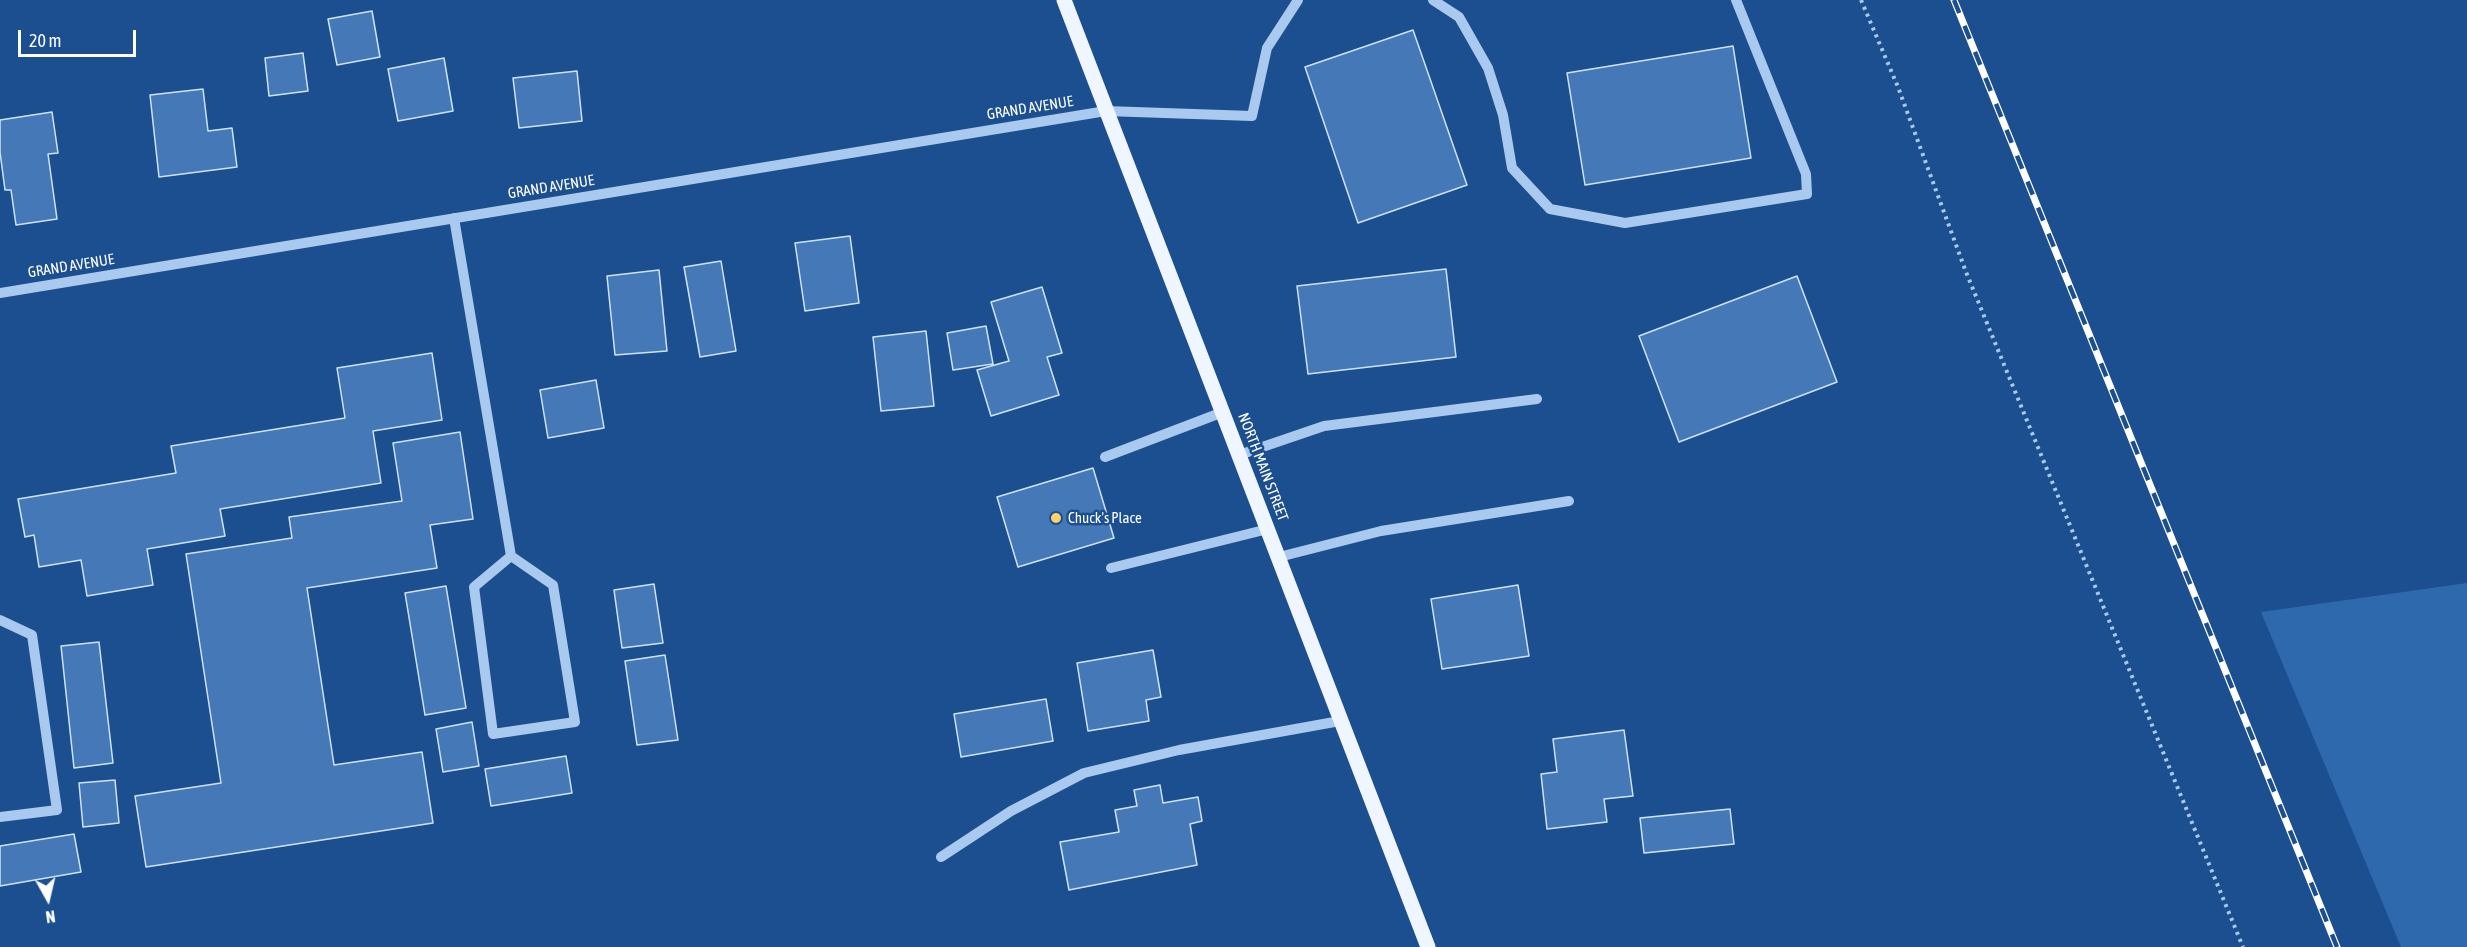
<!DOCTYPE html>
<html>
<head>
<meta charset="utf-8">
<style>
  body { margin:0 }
  #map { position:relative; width:2467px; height:947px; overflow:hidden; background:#1b4f8f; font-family:"Asap Condensed",sans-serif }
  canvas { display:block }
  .north { position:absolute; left:18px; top:869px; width:60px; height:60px; -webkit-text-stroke:4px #1b4f8f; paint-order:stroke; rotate:172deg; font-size:16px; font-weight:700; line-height:24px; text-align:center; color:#fff }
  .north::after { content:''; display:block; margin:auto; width:21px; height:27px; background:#fff; clip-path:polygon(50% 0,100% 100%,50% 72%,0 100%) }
  .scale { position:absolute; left:18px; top:30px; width:118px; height:27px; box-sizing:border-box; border:3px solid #fff; border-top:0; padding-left:8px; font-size:18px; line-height:21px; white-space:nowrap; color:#fff; -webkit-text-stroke:4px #1b4f8f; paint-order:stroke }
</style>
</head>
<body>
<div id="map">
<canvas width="2467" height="947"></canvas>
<div class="north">N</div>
<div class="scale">20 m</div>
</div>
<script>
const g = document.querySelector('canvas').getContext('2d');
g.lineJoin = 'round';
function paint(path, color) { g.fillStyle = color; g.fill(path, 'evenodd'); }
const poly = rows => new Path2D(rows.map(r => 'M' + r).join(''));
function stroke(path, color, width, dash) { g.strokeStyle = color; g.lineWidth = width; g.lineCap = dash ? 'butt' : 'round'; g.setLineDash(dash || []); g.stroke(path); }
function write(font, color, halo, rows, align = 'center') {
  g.font = font + ' "Asap Condensed",sans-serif'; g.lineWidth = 5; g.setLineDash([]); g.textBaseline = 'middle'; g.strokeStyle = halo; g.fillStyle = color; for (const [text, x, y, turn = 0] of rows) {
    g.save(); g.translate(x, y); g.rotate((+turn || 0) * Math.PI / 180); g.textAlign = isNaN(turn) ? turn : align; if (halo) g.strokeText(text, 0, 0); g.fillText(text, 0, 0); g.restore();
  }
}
paint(poly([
  [2467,583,2467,947,2401,947,2261,612]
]), '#2e69ad');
const building = poly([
  [372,11,380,57,337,65,328,19,372,11],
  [1413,30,1467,185,1358,223,1305,67,1413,30],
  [1733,46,1751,158,1585,185,1567,73,1733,46],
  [303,53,308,91,269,96,265,58,303,53],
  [444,58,453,111,398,121,388,69,444,58],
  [577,71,582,121,519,128,513,78,577,71],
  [203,89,208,131,232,128,237,167,159,177,150,95,203,89],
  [52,112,58,153,48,154,57,219,16,225,11,190,5,190,0,152,0,120,52,112],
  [850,236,859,303,805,311,795,243,850,236],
  [721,261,736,351,700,357,684,267,721,261],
  [1446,269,1456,357,1308,374,1297,286,1446,269],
  [659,270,667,351,615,355,607,276,659,270],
  [1797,276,1837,382,1679,442,1639,336,1797,276],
  [1042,287,1062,353,1047,357,1059,395,991,416,977,370,1009,361,991,302,1042,287],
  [986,326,993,364,953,370,947,333,986,326],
  [926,331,934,406,881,411,873,337,926,331],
  [432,353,442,420,373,431,381,483,220,509,225,536,147,549,153,585,87,596,81,560,39,567,34,535,25,537,18,499,176,473,171,446,345,418,337,368,432,353],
  [596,380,604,428,548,438,540,390,596,380],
  [460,432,473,519,430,525,437,568,307,588,334,765,422,752,433,823,146,867,135,796,221,783,186,554,292,538,289,517,402,501,393,443,460,432],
  [1093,468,1114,538,1018,567,997,497,1093,468],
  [654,584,663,643,622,648,614,590,654,584],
  [1518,585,1529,656,1442,669,1431,599,1518,585],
  [446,586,466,708,425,715,405,593,446,586],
  [99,642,113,763,74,768,61,646,99,642],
  [1153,650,1161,697,1146,700,1149,721,1088,731,1077,663,1153,650],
  [665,655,678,740,637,745,625,661,665,655],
  [1046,699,1053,741,961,757,954,714,1046,699],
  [472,722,479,766,443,772,436,729,472,722],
  [1624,730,1633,796,1604,799,1607,822,1547,829,1541,774,1557,772,1553,739,1624,730],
  [566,756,572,793,491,806,485,769,566,756],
  [115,780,119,823,83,827,79,783,115,780],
  [1160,785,1163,803,1198,797,1202,821,1190,824,1197,865,1069,890,1060,842,1119,832,1115,810,1137,806,1134,790,1160,785],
  [1730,809,1734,844,1644,853,1640,818,1730,809],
  [74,834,81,872,0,886,0,846,74,834]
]);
paint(building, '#4478b7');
stroke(building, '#cfe3fa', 1.5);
stroke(poly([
  [1861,0,1898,87,1966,272,2243,947]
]), '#a9c9ee', 4, [3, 4.5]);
stroke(poly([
  [1433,0,1459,17,1488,68,1503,115,1512,168,1550,209,1625,223,1807,194,1806,174,1736,0],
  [454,218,511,556,553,585,575,722,493,734,474,587,511,556],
  [0,293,1106,111,1252,116,1267,48,1298,0],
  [1239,455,1324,426,1537,399],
  [1105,457,1223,412],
  [1279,557,1381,531,1569,501],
  [1111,568,1268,529],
  [0,620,32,635,57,810,0,817],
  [941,857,1011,811,1084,773,1179,750,1340,721]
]), '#a9c9ee', 10);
stroke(poly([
  [1064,0,1428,947]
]), '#f0f6ff', 15);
const rail = poly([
  [1954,0,2337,947]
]);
stroke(rail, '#fff', 7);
stroke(rail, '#1b4f8f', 4.5, [14]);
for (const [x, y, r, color] of [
  [1056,518,6,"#ffd166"]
]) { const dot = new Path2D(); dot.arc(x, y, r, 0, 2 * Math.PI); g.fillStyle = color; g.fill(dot); stroke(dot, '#1b4f8f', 2); }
write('15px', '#fff', '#1b4f8f', [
  ["GRAND AVENUE",1030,108,-9],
  ["GRAND AVENUE",551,187,-9],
  ["GRAND AVENUE",71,266,-9],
  ["NORTH MAIN STREET",1263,467,69]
]);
write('15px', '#fff', '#1b4f8f', [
  ["Chuck's Place",1068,518]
], 'left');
</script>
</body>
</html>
